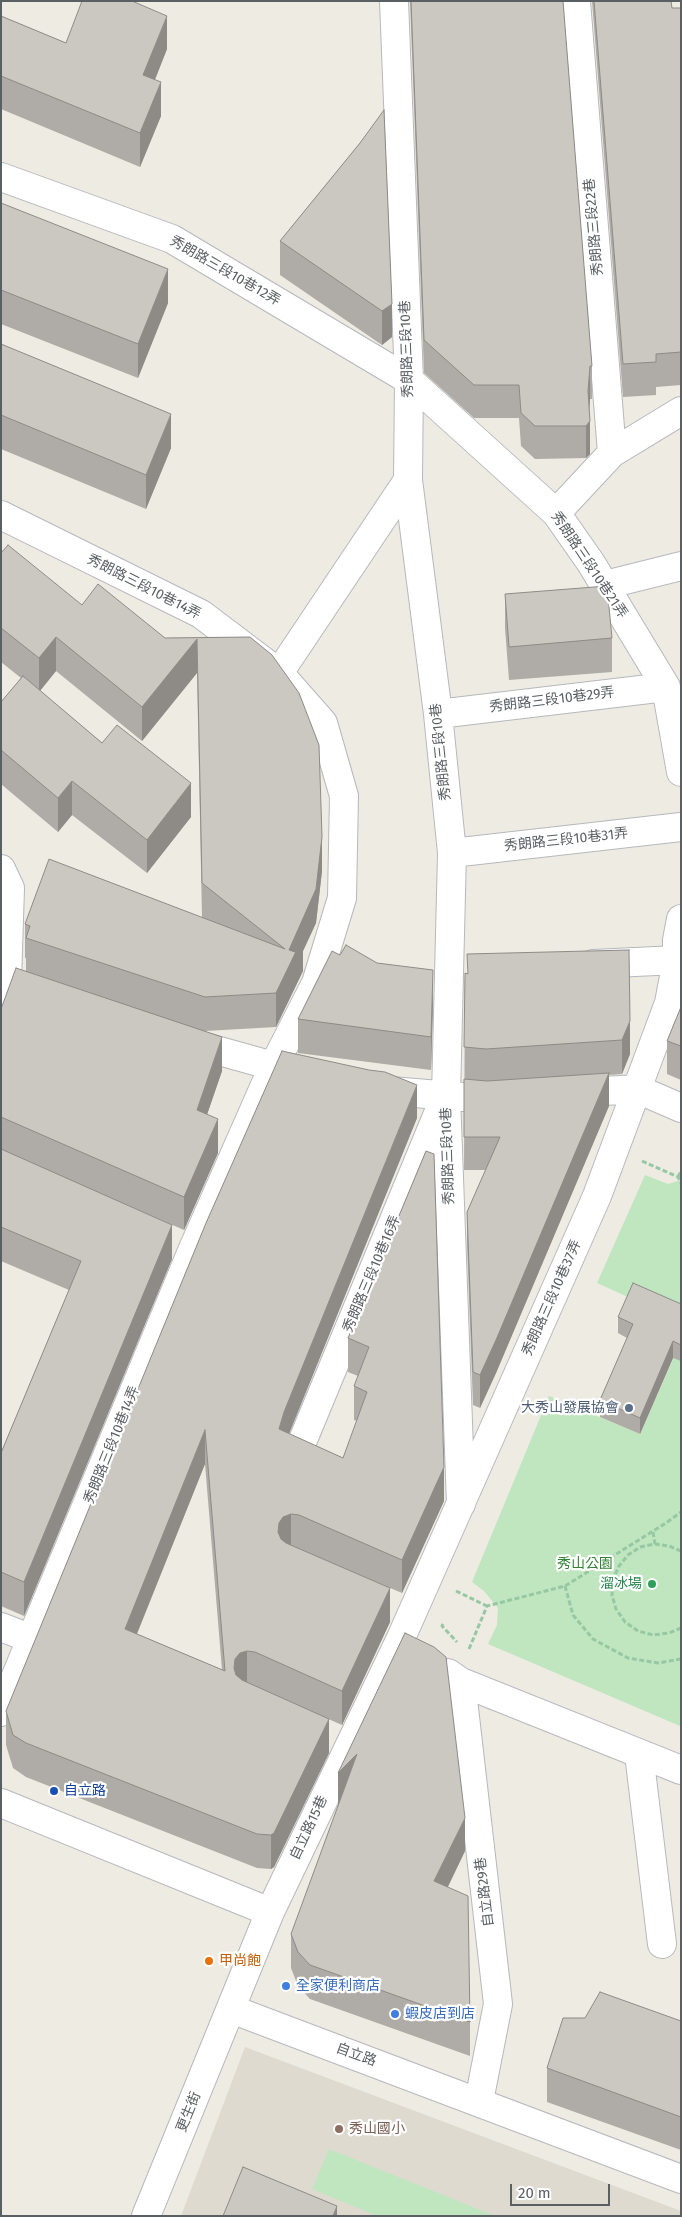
<!DOCTYPE html>
<html>
<head>
<meta charset="utf-8">
<style>
  body { margin:0 }
  #map { position:relative; width:682px; height:2217px; overflow:hidden; background:#eeebe2; font-family:"Fira Sans",sans-serif }
  canvas { display:block }
  .frame { position:absolute; inset:0; border:2px solid #5a5f63; pointer-events:none }
  .scale { position:absolute; left:510px; top:2184px; width:100px; height:22px; box-sizing:border-box; border:2px solid #5a5f63; border-top:0; padding-left:6px; font-size:15px; line-height:18px; white-space:nowrap; color:#5a5f63; -webkit-text-stroke:4px #fff; paint-order:stroke }
</style>
</head>
<body>
<div id="map">
<canvas width="682" height="2217"></canvas>
<div class="frame"></div>
<div class="scale">20 m</div>
</div>
<script>
const g = document.querySelector('canvas').getContext('2d');
g.lineJoin = 'round';
function paint(path, color) { g.fillStyle = color; g.fill(path, 'evenodd'); }
const poly = rows => new Path2D(rows.map(r => 'M' + r).join(''));
function stroke(path, color, width, dash) { g.strokeStyle = color; g.lineWidth = width; g.lineCap = dash ? 'butt' : 'round'; g.setLineDash(dash || []); g.stroke(path); }
function write(font, color, halo, rows, align = 'center') {
  g.font = font + ' "Fira Sans","Noto Sans TC",sans-serif'; g.lineWidth = 4.5; g.setLineDash([]); g.textBaseline = 'middle'; g.strokeStyle = halo; g.fillStyle = color; for (const [text, x, y, turn = 0] of rows) {
    g.save(); g.translate(x, y); g.rotate((+turn || 0) * Math.PI / 180); g.textAlign = isNaN(turn) ? turn : align; if (halo) g.strokeText(text, 0, 0); g.fillText(text, 0, 0); g.restore();
  }
}
paint(poly([
  [245,2047,681,2211,681,2216,181,2216]
]), '#dedad0');
paint(poly([
  [645,1175,668,1184,681,1180,681,1321,597,1283],
  [681,1341,681,1725,680,1726,488,1644,497,1625,498,1608,484,1591,472,1582,549,1396,640,1434],
  [329,2149,495,2216,377,2216,312,2189]
]), '#bfe6be');
const minor = poly([
  [394,1,409,380,408,480,438,714,452,853,446,1096,461,1504],
  [576,1,612,453],
  [1,177,172,239,409,380,556,513,591,563,666,687,681,772],
  [556,513,612,453,681,411],
  [1,515,201,614,279,673,323,723,344,796,342,898,316,983,273,1067,192,1251,1,1712],
  [605,585,681,566],
  [279,673,408,480],
  [438,714,666,687],
  [452,853,681,827],
  [1,869,10,888,7,982,1,998],
  [593,964,677,960],
  [7,982,47,996],
  [187,1042,291,1071],
  [379,1090,463,1097],
  [571,1093,637,1089,681,1108],
  [298,1452,442,1104],
  [1,1627,32,1639],
  [448,1673,461,1682,681,1770],
  [461,1682,498,2004,479,2101],
  [639,1754,662,1944],
  [1,1803,270,1912],
  [231,2009,681,2179],
  [146,2216,270,1912,401,1638,597,1196,669,1003,677,960,677,940,681,919]
]);
stroke(minor, '#b5b9bd', 30);
stroke(poly([
  [642,1161,678,1177,681,1183],
  [678,1177,681,1171],
  [653,1532,655,1544],
  [681,1551,669,1546,655,1544,640,1547,628,1555,619,1566,613,1579,612,1595,616,1609,625,1622,638,1631,653,1635,669,1633,681,1628],
  [565,1586,573,1615,593,1639,628,1658,658,1663,681,1659],
  [456,1591,487,1606],
  [443,1624,442,1626,457,1642],
  [469,1649,487,1606,565,1586,666,1523,681,1512]
]), '#96c8a3', 3, [5, 2.5]);
stroke(minor, '#fff', 28);
paint(poly([
  [410,1,563,1,592,366,592,399,590,399,589,411,590,454,586,458,535,459,521,446,519,418,474,418,424,373],
  [592,1,671,1,672,8,681,8,681,385,656,387,656,395,623,397],
  [1,16,66,43,167,49,155,80,161,116,140,167,1,109],
  [360,143,392,337,382,345,280,275,280,241],
  [1,203,168,303,138,378,1,324],
  [1,344,171,448,146,509,1,449],
  [1,553,82,605,165,638,250,637,322,871,316,923,303,951,303,971,276,1027,205,1031,222,1071,207,1114,218,1153,184,1230,122,1203,172,1259,24,1616,1,1606,1,1453,69,1290,1,1261,1,1009,26,971,26,958,25,958,25,924,202,917,197,673,142,741,56,671,40,691,191,817,147,873,72,815,58,832,1,784,1,702,21,678,1,662],
  [505,594,612,638,612,672,509,680,505,628],
  [629,950,630,1054,622,1074,609,1075,609,1106,496,1373,480,1408,473,1405,467,1245,467,1212,486,1170,464,1170,465,973,467,974],
  [433,1003,431,1070,298,1053,298,1019],
  [681,1007,681,1080,667,1074,667,1041],
  [417,1118,289,1434,343,1458,357,1421,354,1420,354,1386,358,1376,348,1372,348,1338,426,1151,444,1501,402,1593,298,1549,390,1622,342,1725,254,1686,329,1753,274,1867,271,1869,257,1868,26,1777,13,1768,6,1745,6,1711],
  [205,1464,222,1670,137,1634],
  [681,1304,681,1361,673,1358,640,1434,600,1417,600,1400,627,1338,618,1333,618,1317],
  [465,1851,448,1887,470,2022,470,2056,310,1999,298,1986,291,1968,291,1934],
  [681,2021,681,2150,547,2102,547,2068]
]), '#afaba6');
paint(poly([
  [167,16,167,49,143,109,143,75],
  [161,82,161,116,140,167,140,133],
  [168,269,168,303,138,378,138,344],
  [392,304,392,337,382,345,382,311],
  [590,366,590,399,588,423,590,421,590,454,586,458,586,426],
  [171,414,171,448,146,509,146,475],
  [56,637,56,671,39,692,39,658],
  [197,639,197,673,142,741,142,707],
  [72,781,72,815,58,832,58,798],
  [191,783,191,817,147,873,147,840],
  [322,837,322,871,316,923,303,951,303,971,276,1027,276,993],
  [433,970,433,1003,431,1070,431,1037],
  [630,1021,630,1054,622,1074,622,1040],
  [222,1037,222,1071,197,1144,197,1110],
  [609,1073,609,1106,496,1373,480,1408,480,1375],
  [417,1085,417,1118,284,1446,279,1429,284,1412],
  [218,1119,218,1153,184,1230,184,1197],
  [172,1225,172,1259,24,1616,24,1582],
  [673,1341,673,1358,640,1434,640,1418],
  [205,1430,205,1464,125,1663,125,1629],
  [444,1467,444,1501,402,1593,402,1560],
  [291,1514,291,1548,279,1556,278,1532,279,1523,283,1517],
  [390,1588,390,1622,342,1725,342,1691],
  [247,1651,247,1685,235,1693,234,1668,235,1659,240,1653],
  [329,1719,329,1753,274,1867,271,1869,271,1835],
  [357,1754,338,1807,338,1773],
  [465,1818,465,1851,434,1915,434,1881],
  [337,2206,337,2216,333,2216]
]), '#8e8b87');
const building = poly([
  [82,1,132,1,167,16,143,75,161,82,140,133,1,76,1,16,66,43,82,1],
  [411,1,563,1,592,366,590,366,588,391,590,421,586,426,535,426,521,413,519,385,474,385,424,340,411,1],
  [594,1,671,1,672,8,681,8,681,352,656,354,656,362,623,364,594,1],
  [384,110,392,304,382,311,280,241,360,143,384,110],
  [1,203,168,269,138,344,1,290,1,203],
  [1,344,171,414,146,475,1,415,1,344],
  [8,545,82,605,98,584,165,638,250,637,272,655,299,693,319,745,322,837,316,889,289,950,295,952,303,937,276,993,205,997,26,938,30,926,25,924,49,859,285,949,202,883,197,639,142,707,56,637,39,658,1,628,1,553,8,545],
  [607,586,612,638,509,647,505,594,607,586],
  [23,676,102,743,117,725,191,783,147,840,72,781,58,798,1,750,1,702,23,676],
  [346,945,377,963,433,970,431,1037,298,1019,332,951,340,955,346,945],
  [629,950,630,1021,622,1040,486,1049,464,1047,465,973,468,974,467,954,629,950],
  [16,968,222,1037,197,1110,218,1119,184,1197,1,1117,1,1009,16,968],
  [681,1007,681,1046,667,1041,681,1007],
  [282,1051,369,1070,385,1072,417,1085,284,1412,279,1429,343,1458,367,1392,354,1386,369,1347,348,1338,426,1151,434,1154,444,1467,402,1560,299,1515,291,1514,283,1517,279,1523,278,1532,281,1539,286,1543,390,1588,342,1691,255,1652,247,1651,240,1653,235,1659,234,1668,236,1675,242,1680,329,1719,274,1833,271,1835,257,1834,26,1743,13,1735,6,1711,206,1223,282,1051],
  [205,1430,225,1671,125,1629,205,1430],
  [609,1073,496,1340,480,1375,473,1372,467,1212,500,1137,464,1137,464,1079,487,1081,609,1073],
  [1,1149,172,1225,24,1582,1,1572,1,1453,81,1261,1,1227,1,1149],
  [633,1283,681,1304,681,1345,673,1341,640,1418,600,1400,633,1324,618,1317,633,1283],
  [405,1633,434,1647,446,1657,465,1818,434,1881,468,1896,470,2022,310,1965,298,1952,291,1934,357,1754,338,1773,405,1633],
  [600,1992,681,2021,681,2117,547,2068,563,2018,585,2018,600,1992],
  [243,2167,337,2206,333,2216,223,2216,243,2167]
]);
paint(building, '#cbc7c1');
stroke(building, '#8e8b87', 1);
for (const [x, y, r, color] of [
  [629,1408,5,"#5c6f8a"],
  [652,1584,5,"#2e9e5b"],
  [54,1791,5,"#1a4fb4"],
  [209,1961,5,"#e8710a"],
  [286,1986,5,"#3f7fe0"],
  [395,2014,5,"#3f7fe0"],
  [339,2129,5,"#8d6e63"]
]) { const dot = new Path2D(); dot.arc(x, y, r, 0, 2 * Math.PI); g.fillStyle = color; g.fill(dot); stroke(dot, '#fff', 2); }
write('14px', '#5a5f63', '#fff', [
  ["秀朗路三段22巷",594,227,-95],
  ["秀朗路三段10巷12弄",225,271,30],
  ["秀朗路三段10巷",407,349,-92],
  ["秀朗路三段10巷21弄",589,565,56],
  ["秀朗路三段10巷14弄",144,587,27],
  ["秀朗路三段10巷29弄",552,700,-7],
  ["秀朗路三段10巷",441,752,-96],
  ["秀朗路三段10巷31弄",566,840,-6],
  ["秀朗路三段10巷",448,1156,-92],
  ["秀朗路三段10巷16弄",372,1274,-67],
  ["秀朗路三段10巷37弄",552,1298,-66],
  ["秀朗路三段10巷14弄",112,1445,-68],
  ["自立路15巷",309,1828,-65],
  ["自立路29巷",485,1892,-97],
  ["自立路",356,2055,20],
  ["更生街",189,2112,-68]
]);
write('14px', '#4e5e75', '#fff', [
  ["大秀山發展協會",619,1408]
], 'right');
write('14px', '#318432', '#fff', [
  ["秀山公園",585,1564]
]);
write('14px', '#27864d', '#fff', [
  ["溜冰場",642,1584]
], 'right');
write('14px', '#164399', '#fff', [
  ["自立路",64,1791]
], 'left');
write('14px', '#c56008', '#fff', [
  ["甲尚飽",219,1961]
], 'left');
write('14px', '#366cbe', '#fff', [
  ["全家便利商店",296,1986],
  ["蝦皮店到店",405,2014]
], 'left');
write('14px', '#785e54', '#fff', [
  ["秀山國小",349,2129]
], 'left');
</script>
</body>
</html>
